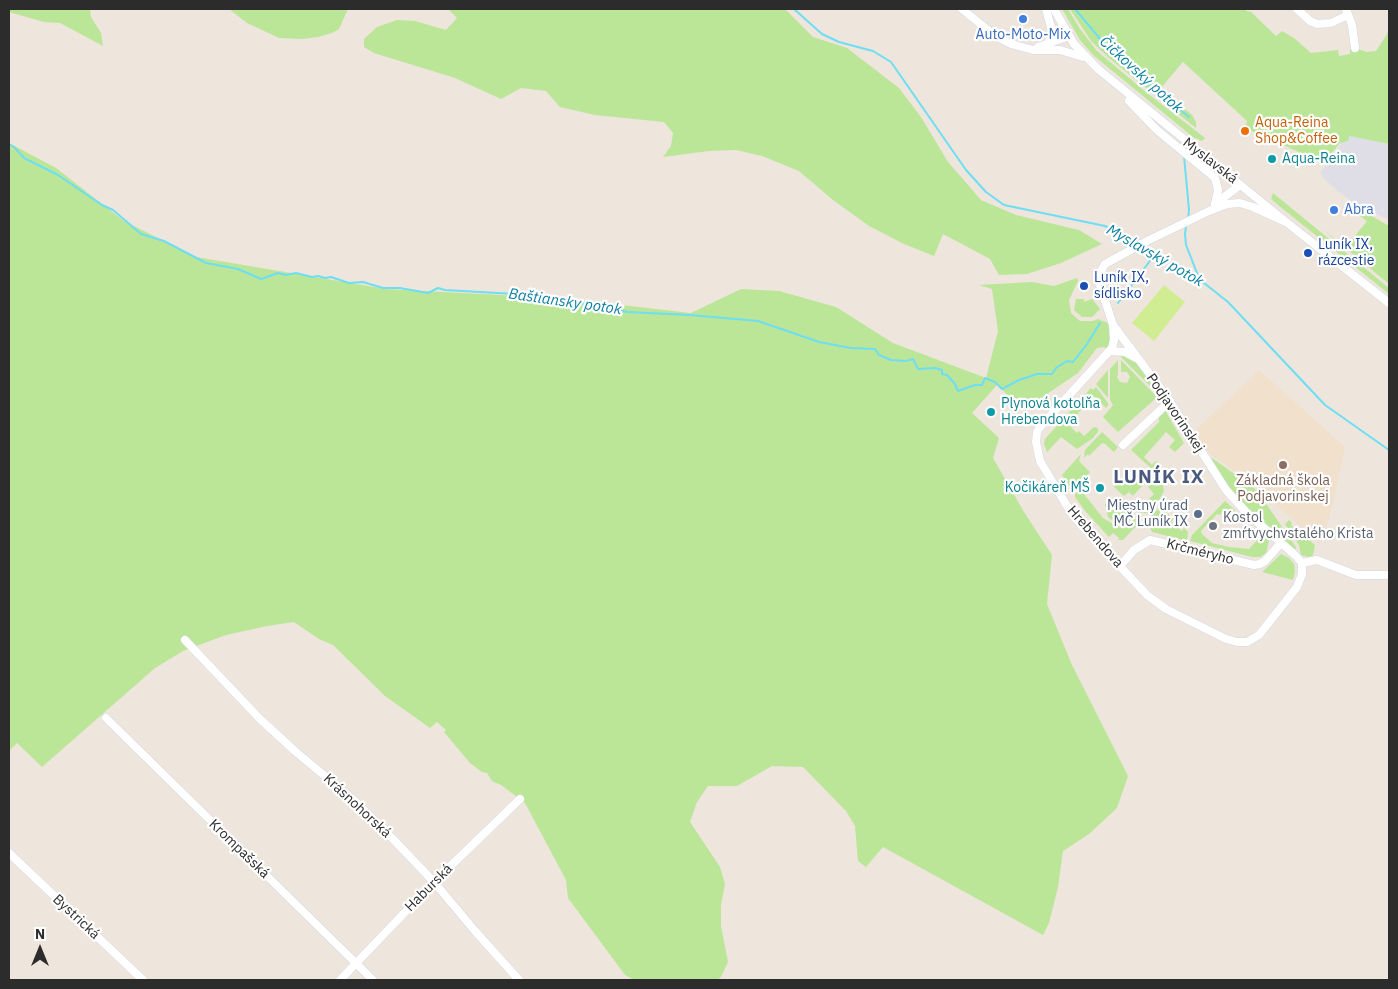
<!DOCTYPE html>
<html>
<head>
<meta charset="utf-8">
<style>
  body { margin:0 }
  #map { position:relative; width:1398px; height:989px; overflow:hidden; background:#eee5dd; font-family:"IBM Plex Sans",sans-serif }
  canvas { display:block }
  .frame { position:absolute; inset:0; border:10px solid #2c2c2c; pointer-events:none }
  .north { position:absolute; left:15px; top:924px; width:50px; height:50px; -webkit-text-stroke:4px #fff; paint-order:stroke; rotate:0deg; font-size:14px; font-weight:700; line-height:20px; text-align:center; color:#2c2c2c }
  .north::after { content:''; display:block; margin:auto; width:18px; height:22px; background:#2c2c2c; clip-path:polygon(50% 0,100% 100%,50% 72%,0 100%) }
</style>
</head>
<body>
<div id="map">
<canvas width="1398" height="989"></canvas>
<div class="frame"></div>
<div class="north">N</div>
</div>
<script>
const g = document.querySelector('canvas').getContext('2d');
g.lineJoin = 'round';
function paint(path, color) { g.fillStyle = color; g.fill(path, 'evenodd'); }
const poly = rows => new Path2D(rows.map(r => 'M' + r).join(''));
function stroke(path, color, width, dash) { g.strokeStyle = color; g.lineWidth = width; g.lineCap = dash ? 'butt' : 'round'; g.setLineDash(dash || []); g.stroke(path); }
function write(font, color, halo, rows, align = 'center') {
  g.font = font + ' "IBM Plex Sans",sans-serif'; g.lineWidth = 4.5; g.setLineDash([]); g.textBaseline = 'middle'; g.strokeStyle = halo; g.fillStyle = color; for (const [text, x, y, turn = 0] of rows) {
    g.save(); g.translate(x, y); g.rotate((+turn || 0) * Math.PI / 180); g.textAlign = isNaN(turn) ? turn : align; if (halo) g.strokeText(text, 0, 0); g.fillText(text, 0, 0); g.restore();
  }
}
paint(poly([
  [1349,136,1389,144,1389,220,1352,202,1333,187,1320,174,1322,170,1331,162,1342,142,1346,142]
]), '#dfdee6');
paint(poly([
  [1259,370,1345,447,1329,519,1320,544,1256,487,1213,456,1203,447,1194,432]
]), '#f0e0cc');
paint(poly([
  [9,9,90,9,91,17,101,33,103,46,60,23,44,22,9,12],
  [229,9,348,9,339,29,332,33,318,37,302,39,279,38,247,23],
  [448,9,785,9,813,37,847,48,899,88,921,117,948,162,981,200,1016,215,1079,230,1102,244,1061,263,1027,274,999,275,990,259,943,234,934,256,904,244,869,226,833,200,799,171,762,156,736,150,709,151,663,157,671,146,673,133,664,122,595,115,560,107,546,91,521,88,501,99,455,78,374,53,364,47,364,39,377,27,397,20,415,21,446,30,457,18],
  [1062,9,1068,9,1080,29,1097,51,1147,93,1205,138,1202,141,1193,137,1093,55,1080,40],
  [1070,9,1244,9,1248,12,1250,11,1276,36,1282,31,1294,38,1311,53,1338,50,1339,56,1350,54,1350,49,1355,48,1367,52,1376,51,1389,31,1389,144,1349,136,1348,141,1340,143,1328,158,1325,157,1319,161,1245,128,1247,121,1183,62,1160,89,1192,115,1196,122,1196,128,1109,58,1091,41],
  [9,143,56,168,124,221,196,257,386,289,560,298,691,313,741,289,779,291,836,307,893,343,986,378,998,331,992,289,979,285,1032,282,1054,286,1077,278,1078,281,1069,300,1071,313,1080,321,1093,321,1098,319,1113,325,1110,351,1104,347,1097,348,1078,373,1041,398,1032,407,1024,410,997,385,972,413,999,438,993,458,1024,512,1052,555,1047,604,1072,665,1128,776,1117,808,1089,834,1063,851,1058,887,1049,923,1043,935,883,847,866,867,858,861,855,826,846,811,803,767,772,766,737,786,708,786,697,802,690,822,720,867,725,884,721,905,721,926,728,962,721,977,717,980,634,980,625,975,568,898,566,880,525,803,501,785,492,781,487,773,482,772,470,763,444,732,446,730,437,722,430,728,385,696,333,645,319,639,294,622,267,626,226,635,183,651,155,668,42,767,17,743,9,751],
  [1273,193,1389,288,1389,294,1278,205,1271,199],
  [1363,211,1389,226,1389,284,1321,228,1346,247,1367,221,1357,214],
  [1076,299,1084,299,1084,302,1092,299,1100,309,1092,317,1082,317,1074,310],
  [1121,354,1132,359,1136,362,1160,391,1162,398,1120,356],
  [1118,360,1118,374,1117,377,1120,382,1127,383,1130,377,1127,372,1121,372,1121,360,1156,396,1155,399,1118,432,1103,417,1113,405,1110,400,1110,369],
  [1108,370,1108,398,1096,384],
  [1096,387,1108,403,1108,405,1106,408,1094,396,1068,424,1077,433,1079,431,1084,436,1094,427,1098,428,1098,432,1092,439,1077,449,1061,437,1047,452,1044,444,1045,439,1091,388,1093,390],
  [1165,410,1184,443,1175,452,1169,447,1175,440,1166,432,1144,457,1152,465,1156,461,1162,465,1158,468,1152,469,1131,450,1159,422,1159,416],
  [1102,432,1118,447,1114,452,1104,443,1101,444,1089,456,1088,454,1084,458,1085,450],
  [1081,454,1079,461,1090,472,1073,491,1062,475],
  [1212,458,1254,488,1260,495,1296,547,1296,549,1293,548,1247,509,1219,474,1211,460],
  [1133,473,1143,483,1141,485,1142,486,1133,496,1129,492,1124,496,1114,487,1118,483,1122,486],
  [1155,477,1163,485,1164,491,1158,502,1148,513,1139,513,1128,502,1129,501,1136,507,1140,503,1143,505,1154,494,1148,487],
  [1080,489,1103,518,1118,527,1127,526,1138,516,1142,520,1123,540,1118,540,1119,538,1113,533,1109,537,1086,512,1075,497,1075,494],
  [1116,500,1123,501,1132,509,1132,518,1124,524,1118,525,1108,517,1105,504],
  [1225,501,1235,510,1233,514,1228,509,1225,509,1220,515,1217,514,1201,531,1202,534,1212,543,1229,547,1249,549,1262,535,1269,541,1266,553,1260,557,1252,557,1190,541,1192,535],
  [1160,507,1174,519,1171,522,1182,531,1184,528,1188,532,1187,541,1152,532,1146,521],
  [1289,520,1292,523,1291,525,1315,545,1313,555,1310,557,1301,555,1299,545,1285,524],
  [1281,554,1289,558,1294,564,1295,572,1293,580,1262,572]
]), '#bbe698');
paint(poly([
  [1164,285,1185,302,1154,341,1132,323]
]), '#d1ed94');
stroke(poly([
  [794,9,822,34,839,42,873,51,891,62,966,170,986,192,1004,205,1105,226,1139,243],
  [1075,9,1106,46,1146,83,1189,117],
  [9,144,14,147,24,158,58,175,102,205,113,210,141,234,164,241,206,263,238,269,261,279,278,273,285,275,296,273,312,277,318,276,325,278,331,277,349,283,363,282,383,288,400,288,428,293,438,288,445,290,533,295,628,312,690,315,758,321,819,342,851,348,875,349,879,355,891,360,906,361,913,359,918,369,935,368,942,370,942,374,947,375,955,384,958,391,975,385,982,385,985,378,995,382,1002,389,1019,380,1037,374,1052,374,1056,368,1067,361,1073,362,1087,344,1100,323],
  [1184,156,1189,210,1188,219],
  [1186,226,1185,234,1186,245,1199,278],
  [1143,246,1199,279,1228,302,1325,405,1389,450],
  [1118,303,1156,253]
]), '#6ddef3', 2);
const minor = poly([
  [962,9,994,35,1011,44,1033,50,1060,50,1083,57],
  [1054,9,1074,44,1098,69,1286,222,1389,303],
  [1297,9,1310,21,1317,24,1331,23,1348,15],
  [1346,9,1352,25,1355,48],
  [1047,44,1069,36],
  [1038,47,1047,44,1052,37,1052,31,1046,9],
  [1129,101,1157,130,1215,178,1218,190,1215,204],
  [1215,204,1240,185],
  [1286,222,1253,207,1240,203,1227,204,1209,211,1147,241,1105,264,1100,273,1099,282,1113,325,1114,340,1112,348,1040,427,1037,432,1036,442,1040,461,1070,511,1082,526,1147,595,1166,609,1226,639,1237,642,1247,642,1259,635,1297,587,1302,574,1302,563],
  [1113,325,1167,397,1226,490,1246,512,1296,556,1302,563,1317,560,1356,575,1389,575],
  [1110,351,1125,352,1136,358],
  [1123,445,1170,401],
  [1120,566,1134,550,1150,540,1254,565,1260,564,1265,561,1281,543],
  [185,640,260,719,296,752,356,802,392,838,434,882,475,931,519,980],
  [106,718,373,980],
  [9,853,143,980],
  [340,980,434,882,520,799]
]);
stroke(minor, '#d2d8e5', 9);
stroke(minor, '#fff', 8);
for (const [x, y, r, color] of [
  [1023,19,5,"#3f7fe0"],
  [1245,131,5,"#e8710a"],
  [1272,159,5,"#0f9aa8"],
  [1334,210,5,"#3f7fe0"],
  [1308,253,5,"#1a4fb4"],
  [1084,286,5,"#1a4fb4"],
  [991,412,5,"#0f9aa8"],
  [1283,465,5,"#8d6e63"],
  [1100,488,5,"#0f9aa8"],
  [1198,514,5,"#5c6f8a"],
  [1213,526,5,"#6b7280"]
]) { const dot = new Path2D(); dot.arc(x, y, r, 0, 2 * Math.PI); g.fillStyle = color; g.fill(dot); stroke(dot, '#fff', 2); }
write('14px', '#366cbe', '#fff', [
  ["Auto-Moto-Mix",1023,35],
  ["Abra",1344,210,"left"]
]);
write('14px', '#c56008', '#fff', [
  ["Aqua-Reina",1255,123],
  ["Shop&Coffee",1255,139]
], 'left');
write('14px', '#0d838f', '#fff', [
  ["Aqua-Reina",1282,159],
  ["Plynová kotolňa",1001,404],
  ["Hrebendova",1001,420],
  ["Kočikáreň MŠ",1090,488,"right"]
], 'left');
write('14px', '#2c2c2c', '#fff', [
  ["Myslavská",1210,161,38],
  ["Podjavorinskej",1175,413,56],
  ["Hrebendova",1095,537,49],
  ["Krčméryho",1200,552,14],
  ["Krásnohorská",357,806,43],
  ["Krompašská",239,849,44],
  ["Haburská",429,888,-45],
  ["Bystrická",76,917,43]
]);
write('14px', '#164399', '#fff', [
  ["Luník IX,",1318,245],
  ["rázcestie",1318,261],
  ["Luník IX,",1094,278],
  ["sídlisko",1094,294]
], 'left');
write('14px', '#785e54', '#fff', [
  ["Základná škola",1283,481],
  ["Podjavorinskej",1283,497]
]);
write('14px', '#4e5e75', '#fff', [
  ["Miestny úrad",1188,506],
  ["MČ Luník IX",1188,522]
], 'right');
write('14px', '#5b616d', '#fff', [
  ["Kostol",1223,518],
  ["zmŕtvychvstalého Krista",1223,534]
], 'left');
write('italic 15px', '#097fa2', '#fff', [
  ["Čičkovský potok",1141,75,42],
  ["Myslavský potok",1155,256,30],
  ["Baštiansky potok",565,302,8]
]);
g.letterSpacing = '1px';
write('bold 19px', '#4a597e', '#fff', [
  ["LUNÍK IX",1159,478]
]);
g.letterSpacing = '0px';
</script>
</body>
</html>
